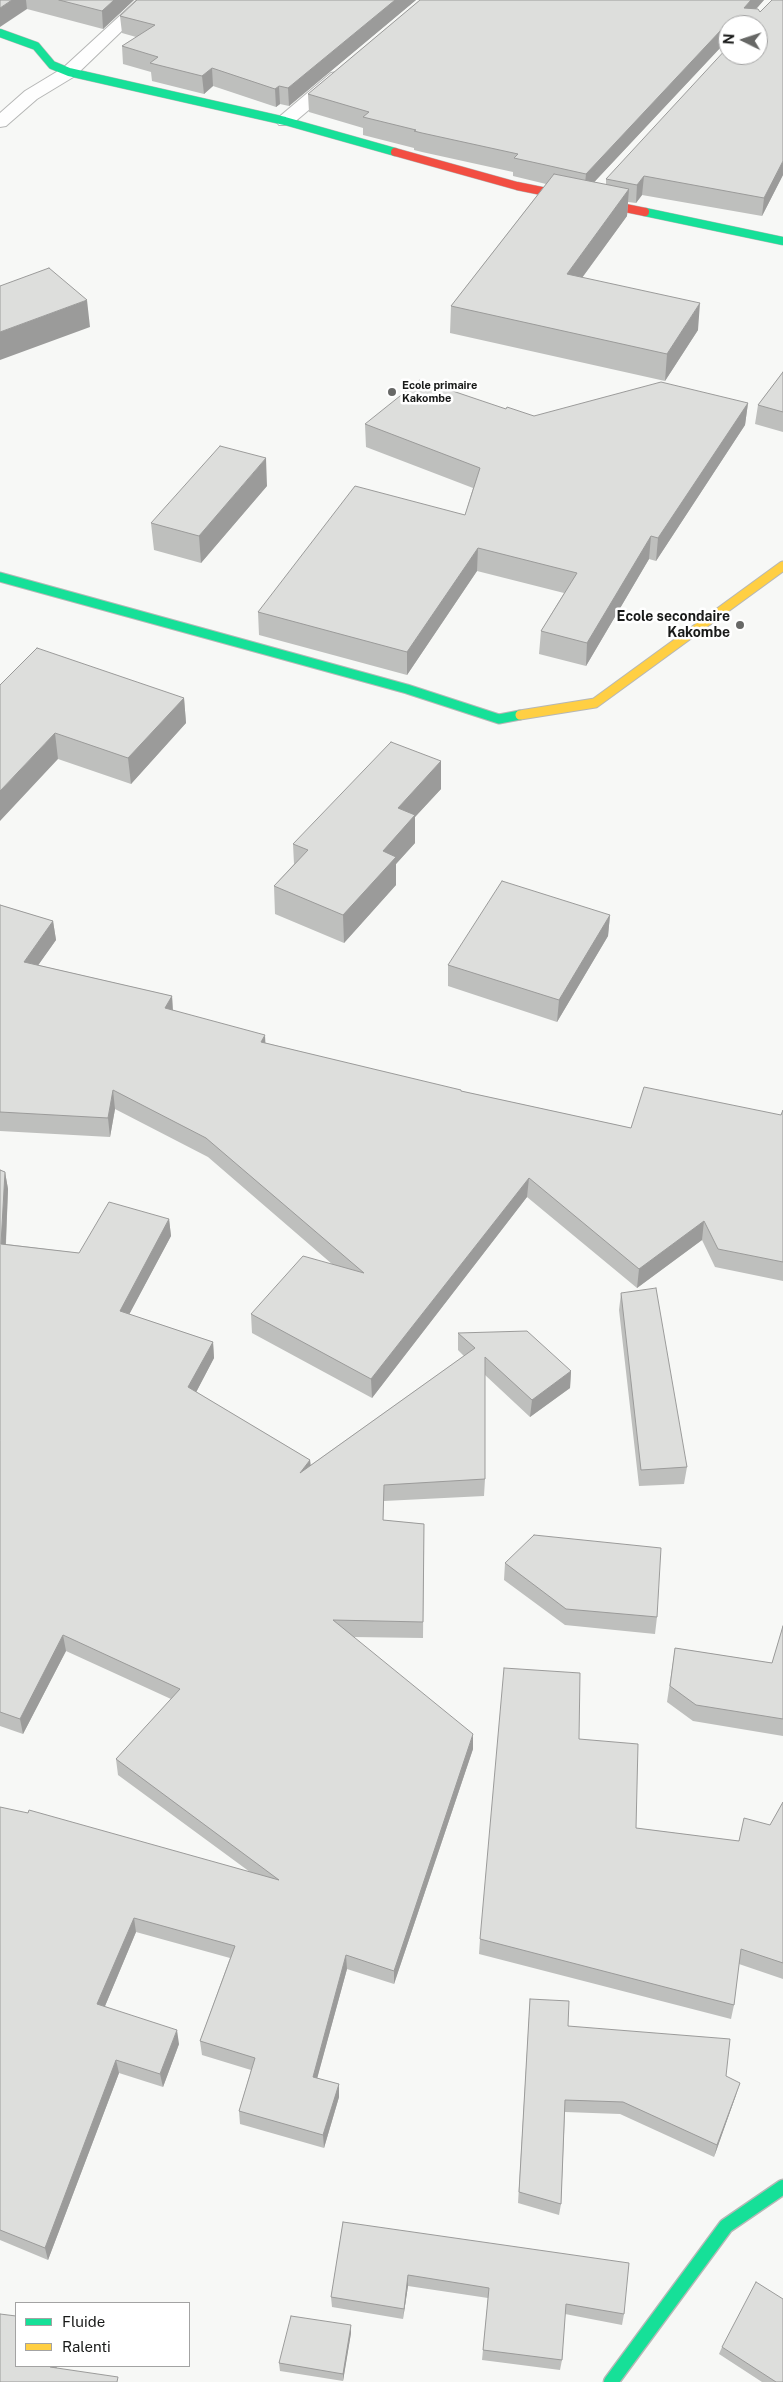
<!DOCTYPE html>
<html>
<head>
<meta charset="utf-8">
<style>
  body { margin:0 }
  #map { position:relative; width:783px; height:2382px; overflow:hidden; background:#f7f8f6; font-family:"Public Sans",sans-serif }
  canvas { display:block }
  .legend { position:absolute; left:15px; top:2302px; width:175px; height:65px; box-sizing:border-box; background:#fff; border:1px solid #a3a3a3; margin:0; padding:6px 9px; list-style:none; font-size:15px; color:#191a19 }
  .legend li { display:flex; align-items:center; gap:10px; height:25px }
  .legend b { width:25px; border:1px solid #a3a3a3 }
  .north { position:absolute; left:718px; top:15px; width:50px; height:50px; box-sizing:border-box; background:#fff; border:1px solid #a3a3a3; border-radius:50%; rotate:274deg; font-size:14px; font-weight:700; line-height:20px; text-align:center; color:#191a19 }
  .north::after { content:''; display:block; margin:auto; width:18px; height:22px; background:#676866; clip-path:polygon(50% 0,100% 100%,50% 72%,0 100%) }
</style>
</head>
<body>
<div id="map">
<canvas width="783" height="2382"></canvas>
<ul class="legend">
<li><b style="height:6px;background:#16e098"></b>Fluide</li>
<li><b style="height:6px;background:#ffcf43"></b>Ralenti</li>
</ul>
<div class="north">N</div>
</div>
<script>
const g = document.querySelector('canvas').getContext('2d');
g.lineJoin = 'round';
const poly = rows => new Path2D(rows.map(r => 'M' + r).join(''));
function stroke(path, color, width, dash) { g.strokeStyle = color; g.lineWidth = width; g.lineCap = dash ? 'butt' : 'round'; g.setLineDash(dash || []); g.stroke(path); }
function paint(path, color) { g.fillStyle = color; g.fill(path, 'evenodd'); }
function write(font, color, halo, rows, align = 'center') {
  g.font = font + ' "Public Sans",sans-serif'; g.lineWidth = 5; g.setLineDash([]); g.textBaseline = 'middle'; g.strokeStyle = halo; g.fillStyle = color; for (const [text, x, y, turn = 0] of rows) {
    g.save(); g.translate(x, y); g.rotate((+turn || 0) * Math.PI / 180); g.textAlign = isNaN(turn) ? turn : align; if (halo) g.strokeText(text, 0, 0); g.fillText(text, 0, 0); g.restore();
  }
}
const street = poly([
  [137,0,154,0,75,76,37,99,6,126,0,127,0,113,25,91,63,68,137,0],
  [337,72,343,73,345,77,343,81,291,125,279,125,276,121,279,117,331,73,337,72]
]);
const fastFar2 = poly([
  [0,33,36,46,52,65,69,72,285,121,395,152],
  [645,212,783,241]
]);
const fastFar1 = poly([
  [0,577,407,689,499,719,520,715]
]);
const fast = poly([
  [611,2382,726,2226,783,2187]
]);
const slow = poly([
  [520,715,595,703,783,566]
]);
const jam = poly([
  [395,152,517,186,645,212]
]);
stroke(street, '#b6b7b6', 2);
stroke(fastFar2, '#b6b7b6', 9);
stroke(fastFar1, '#b6b7b6', 11);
stroke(fast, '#b6b7b6', 17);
stroke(slow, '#b6b7b6', 11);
stroke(jam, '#b6b7b6', 9);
paint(street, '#fefefe');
stroke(fastFar2, '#16e098', 8);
stroke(fastFar1, '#16e098', 9);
stroke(fast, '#16e098', 14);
stroke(slow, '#ffcf43', 9);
stroke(jam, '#f24e42', 8);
paint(poly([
  [0,0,134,0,103,29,27,9],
  [416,0,289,106,280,104,276,107,213,86,204,94,152,81,151,72,123,64,122,46,136,37,122,33,120,16],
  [420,0,764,0,756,9,783,175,762,216,642,195,636,203,628,202,627,216,582,278,698,330,665,381,450,333,451,306,546,184,513,176,513,172,422,152,414,150,414,148,363,135,363,128,309,112,308,94],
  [728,25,758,55,606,179,606,185,594,182,721,47],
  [783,372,783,432,755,424,758,405],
  [748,403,745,425,656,561,649,559,586,666,539,654,541,631,564,593,477,571,407,675,259,635,258,612,465,515,473,488,366,447,365,424,506,409,534,416],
  [267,486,201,563,154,550,151,523],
  [0,685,184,698,186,723,131,784,58,759],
  [441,761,441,789,415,817,415,843,396,864,396,885,344,943,275,914,274,886,294,864,293,844],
  [0,905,53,921,56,940,38,965,172,996,173,1010,266,1043,461,1091,631,1128,781,1115,783,1110,783,1281,715,1267,702,1240,637,1288,527,1197,372,1398,252,1333,251,1314,332,1264,208,1157,115,1109,110,1137,0,1131],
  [610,915,608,936,557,1022,448,986,448,965],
  [0,1170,5,1172,8,1189,6,1244,79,1253,169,1219,171,1236,129,1314,213,1342,214,1358,196,1392,310,1460,311,1465,464,1356,458,1350,458,1333,571,1371,570,1388,530,1417,485,1375,485,1479,484,1496,384,1501,383,1520,424,1524,423,1638,353,1637,473,1749,394,1984,347,1969,317,2078,339,2084,339,2097,324,2148,240,2124,239,2111,251,2070,202,2055,200,2041,230,1958,136,1932,105,2006,179,2044,163,2087,119,2073,48,2260,0,2240,0,1807,250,1872,118,1775,116,1759,171,1699,66,1651,23,1734,0,1726],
  [621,1293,687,1467,684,1484,639,1486,619,1310],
  [505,1563,657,1617,655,1634,565,1625,504,1580],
  [783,1626,783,1736,693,1721,667,1702,675,1648,772,1663],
  [579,1739,636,1828,738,1841,770,1825,783,1802,783,1979,739,1964,734,2005,731,2019,479,1954,480,1939],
  [530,1999,568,2026,726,2076,736,2095,714,2157,620,2114,565,2112,561,2204,559,2215,518,2203],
  [343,2222,624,2314,622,2325,565,2314,562,2360,560,2370,482,2360,488,2298,408,2286,403,2319,332,2307,331,2297],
  [351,2333,343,2381,280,2371,279,2363],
  [722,2347,783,2382,762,2382,719,2354]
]), '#bebfbd');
paint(poly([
  [12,0,26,0,27,9,0,27,0,8],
  [114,0,134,0,103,29,102,11],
  [395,0,416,0,289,106,288,88],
  [751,0,764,0,742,25,744,8],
  [728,28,728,45,721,47,584,193,586,174,722,29],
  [212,68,213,86,204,94,202,76],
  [279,86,280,104,276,107,275,89],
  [783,161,783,175,762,216,764,198],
  [644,176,642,195,636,203,637,185],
  [629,189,627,216,565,301,567,274],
  [87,300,90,327,0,360,0,332],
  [700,303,698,330,665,381,667,354],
  [748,403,745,425,656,561,658,538],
  [266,458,267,486,201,563,199,536],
  [651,536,649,559,586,666,587,643],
  [478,548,477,571,407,675,407,652],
  [184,698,186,723,131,784,128,758],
  [55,733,58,759,0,821,0,791],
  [441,761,441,789,415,817,415,843,396,864,396,885,344,943,343,915,383,851,398,808],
  [610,915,608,936,557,1022,559,1000],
  [53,921,56,940,27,981,24,962],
  [172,996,173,1015,165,1008],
  [265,1035,266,1055,261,1042],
  [113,1090,115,1109,110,1137,108,1118],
  [5,1172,8,1189,5,1261,1,1244],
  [529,1178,527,1197,372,1398,371,1379],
  [169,1219,171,1236,122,1328,120,1311],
  [704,1221,702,1240,637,1288,639,1269],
  [213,1342,214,1358,190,1404,188,1387],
  [571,1371,570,1388,530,1417,532,1400],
  [310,1460,311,1476,300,1473],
  [63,1635,66,1651,23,1734,20,1719],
  [473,1734,473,1749,394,1984,394,1971],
  [134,1918,136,1932,100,2018,97,2004],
  [346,1955,347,1969,314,2090,313,2077],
  [177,2030,179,2044,163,2087,160,2074],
  [116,2060,119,2073,48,2260,45,2248],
  [740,2083,736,2095,714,2157,717,2145],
  [339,2084,339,2097,324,2148,323,2135],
  [408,2275,408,2286,403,2319,404,2309],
  [351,2325,351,2333,343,2381,343,2374],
  [50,2366,57,2366,54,2380,50,2367]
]), '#9b9b9a');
const building = poly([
  [0,0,12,0,0,8,0,0],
  [59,0,114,0,102,11,59,0],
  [137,0,395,0,288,88,279,86,275,89,212,68,202,76,150,63,158,57,122,46,155,25,120,16,137,0],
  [420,0,751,0,744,8,758,9,760,12,772,0,783,0,783,161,764,198,644,176,637,185,606,179,728,47,728,55,758,55,758,25,728,25,728,28,722,29,586,174,514,158,518,154,422,133,414,131,416,130,363,117,369,112,308,94,420,0],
  [554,174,629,189,567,274,700,303,667,354,451,306,554,174],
  [49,268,87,300,0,332,0,286,49,268],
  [783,372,783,412,758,405,783,372],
  [420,380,506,409,507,407,534,416,661,382,748,403,658,538,651,536,587,643,541,631,577,573,478,548,407,652,258,612,355,486,465,515,480,468,365,424,420,380],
  [220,446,266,458,199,536,151,523,220,446],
  [37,648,184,698,128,758,55,733,0,791,0,685,37,648],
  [391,742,441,761,398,808,415,815,383,851,396,857,343,915,274,886,308,850,293,844,391,742],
  [502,881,610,915,559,1000,448,965,502,881],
  [0,905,53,921,24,962,172,996,165,1008,265,1035,261,1042,461,1090,461,1091,631,1128,644,1087,781,1115,783,1110,783,1262,718,1249,704,1221,639,1269,529,1178,371,1379,251,1314,303,1256,364,1273,206,1138,113,1090,108,1118,0,1112,0,905],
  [0,1170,5,1172,1,1244,79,1253,109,1202,169,1219,120,1311,213,1342,188,1387,310,1460,300,1473,475,1348,458,1333,527,1331,571,1371,532,1400,485,1357,485,1479,384,1485,383,1520,424,1524,423,1622,333,1620,473,1734,394,1971,346,1955,313,2077,339,2084,323,2135,239,2111,255,2058,200,2041,235,1946,134,1918,97,2004,177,2030,160,2074,116,2060,45,2248,0,2230,0,1807,28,1813,29,1810,279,1880,116,1759,180,1689,63,1635,20,1719,0,1712,0,1170],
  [656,1288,687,1467,641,1470,621,1293,656,1288],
  [534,1535,661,1548,657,1617,566,1609,505,1563,534,1535],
  [783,1626,783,1719,696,1705,670,1686,675,1648,772,1663,783,1626],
  [504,1668,580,1673,579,1739,638,1744,636,1828,739,1841,744,1818,770,1825,783,1802,783,1963,741,1949,734,2005,480,1939,504,1668],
  [530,1999,569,2001,568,2026,730,2039,726,2076,740,2083,717,2145,623,2102,565,2100,561,2204,519,2192,530,1999],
  [343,2222,629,2263,624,2314,566,2304,562,2360,483,2350,489,2288,408,2275,404,2309,331,2297,343,2222],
  [756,2282,783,2299,783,2382,776,2382,722,2347,756,2282],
  [0,2314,16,2316,16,2366,50,2366,50,2367,118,2377,117,2382,0,2382,0,2314],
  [291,2316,351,2325,343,2374,279,2363,291,2316]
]);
paint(building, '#dddedc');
stroke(building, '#9b9b9a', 1);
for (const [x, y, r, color] of [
  [392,392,5,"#676866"],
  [740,625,5,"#676866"]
]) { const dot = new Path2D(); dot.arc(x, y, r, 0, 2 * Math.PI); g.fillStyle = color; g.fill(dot); stroke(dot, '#fff', 2); }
write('bold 11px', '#191a19', '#fff', [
  ["Ecole primaire",402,386],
  ["Kakombe",402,399]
], 'left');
write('bold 14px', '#191a19', '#fff', [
  ["Ecole secondaire",730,617],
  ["Kakombe",730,633]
], 'right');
</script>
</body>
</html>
